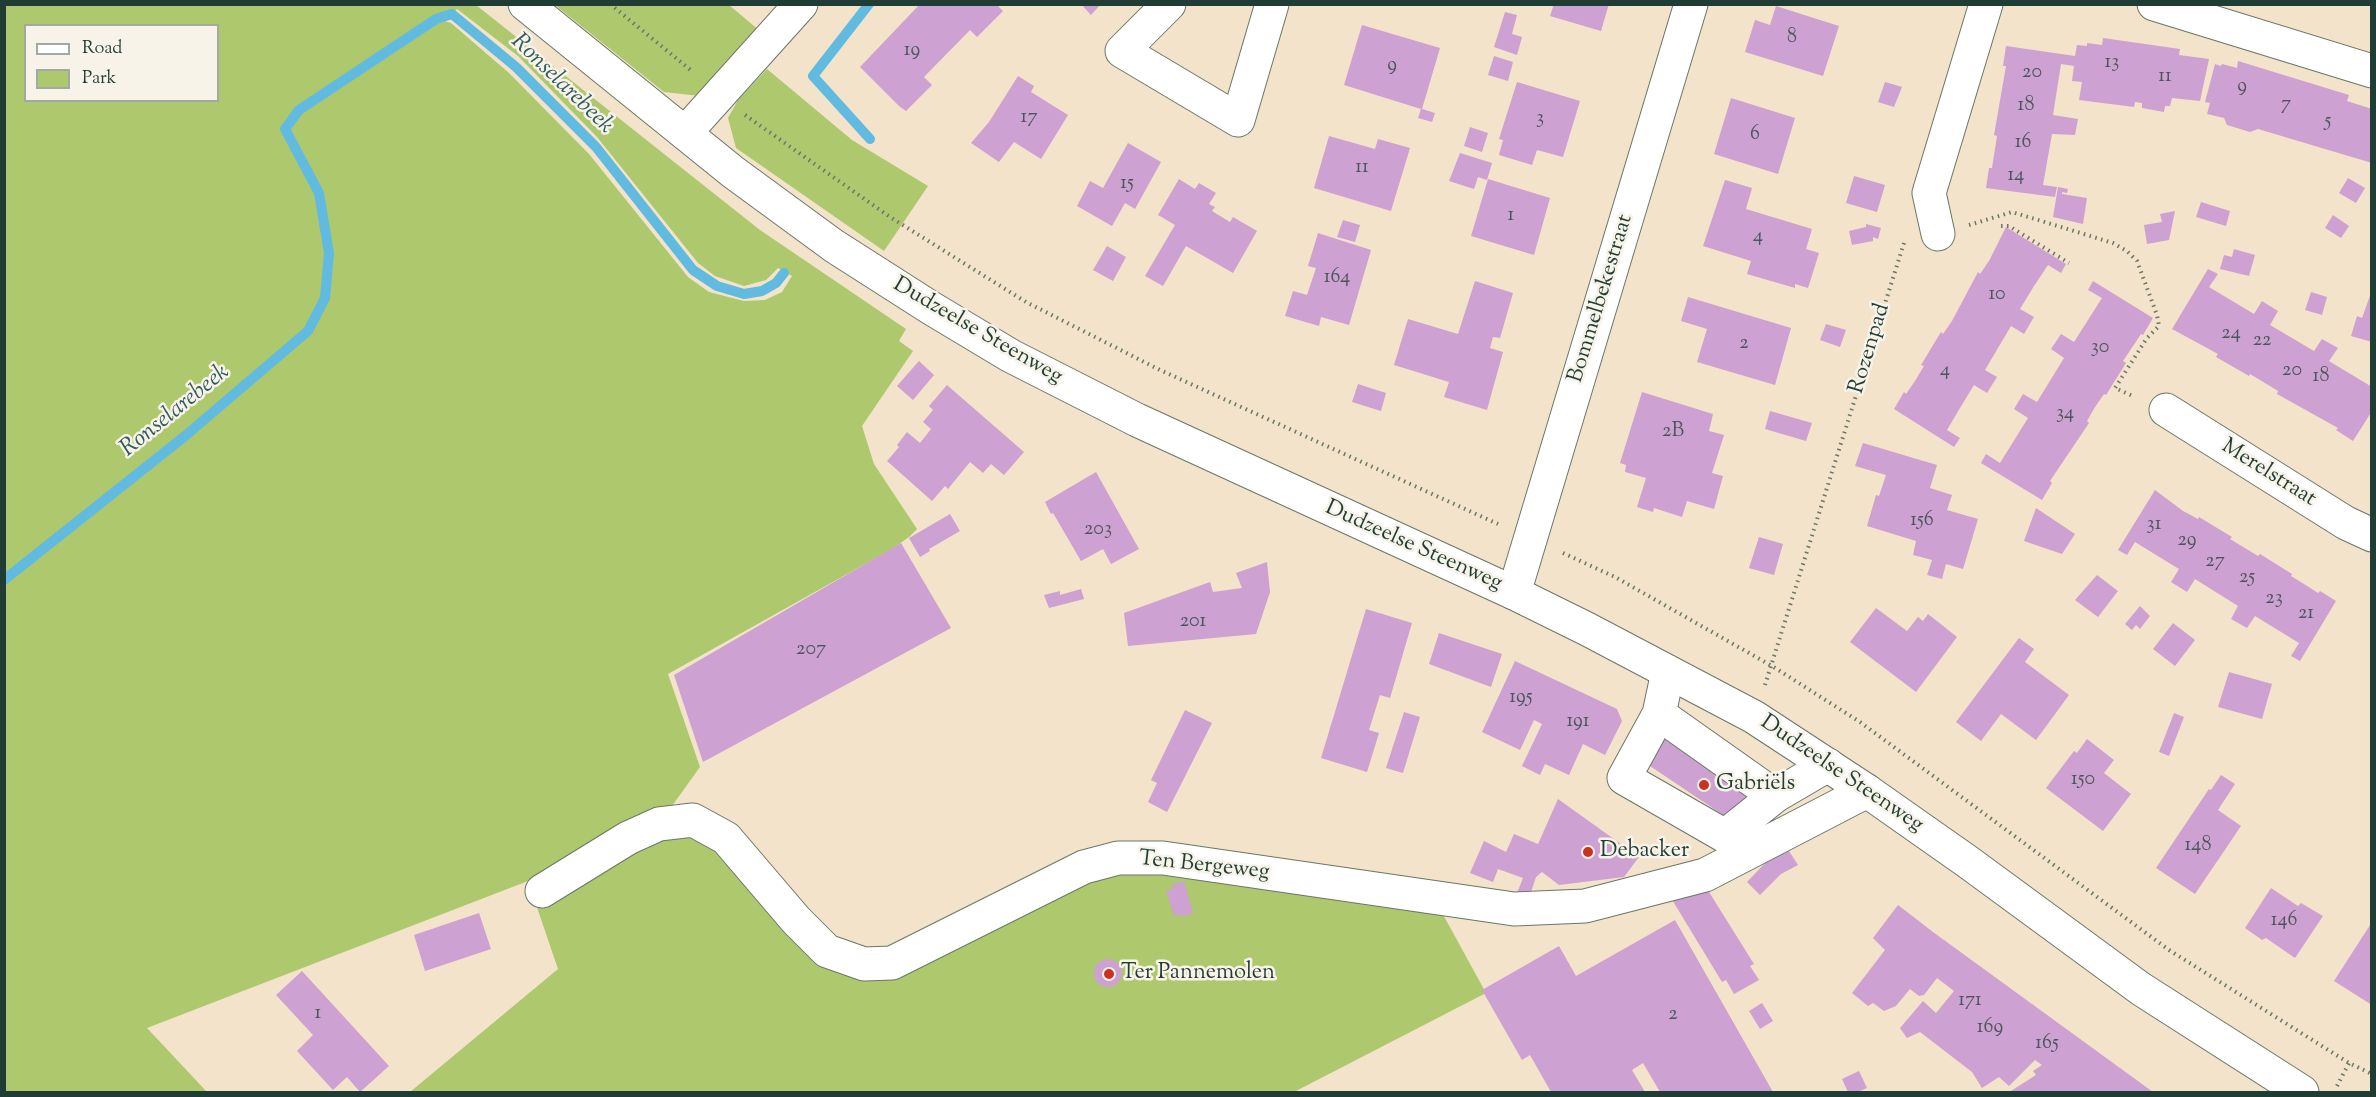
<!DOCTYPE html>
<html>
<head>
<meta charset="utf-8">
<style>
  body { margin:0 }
  #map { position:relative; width:2376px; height:1097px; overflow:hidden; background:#f3e3ca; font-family:"Sorts Mill Goudy",serif }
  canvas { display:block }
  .frame { position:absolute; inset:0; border:6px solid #1f3d34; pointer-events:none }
  .legend { position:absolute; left:24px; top:24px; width:195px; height:78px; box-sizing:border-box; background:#f7f3e8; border:2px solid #a1aaa0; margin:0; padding:8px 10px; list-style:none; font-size:18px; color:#1f3d34 }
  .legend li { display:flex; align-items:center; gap:12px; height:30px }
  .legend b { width:30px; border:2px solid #a1aaa0 }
</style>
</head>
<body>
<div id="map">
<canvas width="2376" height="1097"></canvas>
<div class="frame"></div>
<ul class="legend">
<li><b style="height:8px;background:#fff"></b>Road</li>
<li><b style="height:16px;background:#aec86d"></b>Park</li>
</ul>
</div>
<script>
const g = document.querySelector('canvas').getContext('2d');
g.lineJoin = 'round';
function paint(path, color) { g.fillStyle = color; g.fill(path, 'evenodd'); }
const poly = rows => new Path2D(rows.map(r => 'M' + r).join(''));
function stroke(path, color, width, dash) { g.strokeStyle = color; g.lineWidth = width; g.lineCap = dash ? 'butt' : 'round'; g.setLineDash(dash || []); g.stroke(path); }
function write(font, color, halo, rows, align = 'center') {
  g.font = font + ' "Sorts Mill Goudy",serif'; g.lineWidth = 5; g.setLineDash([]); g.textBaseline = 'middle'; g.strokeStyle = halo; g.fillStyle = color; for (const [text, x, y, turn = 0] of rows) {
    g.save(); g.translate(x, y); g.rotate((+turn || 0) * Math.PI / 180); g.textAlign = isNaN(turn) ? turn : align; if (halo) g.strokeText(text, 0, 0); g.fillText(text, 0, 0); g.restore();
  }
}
paint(poly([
  [5,5,476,5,760,230,906,329,899,341,913,351,862,426,874,464,917,529,909,537,892,549,668,674,700,767,659,824,693,820,864,964,1084,867,1434,898,1486,993,1294,1092,410,1092,558,969,528,881,147,1028,207,1092,5,1092],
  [457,9,518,56,597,137,698,263,715,276,744,286,766,280,778,268,792,276,782,292,765,300,744,301,709,292,688,277,589,154,509,73,451,23,438,19,452,14],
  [26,26,218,26,218,100,26,100],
  [555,5,729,5,760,31,700,96,664,92],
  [767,69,852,140,928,186,884,251,736,148,728,118,738,100]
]), '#aec86d');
stroke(poly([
  [869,4,813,76,870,139],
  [4,580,185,436,308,331,325,298,329,253,319,193,285,129,299,110,436,19,452,14,516,67,596,147,693,270,717,286,744,294,762,291,776,283,784,273]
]), '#61badf', 10);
paint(poly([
  [920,4,996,4,1003,11,977,37,970,30,924,77,932,85,906,111,899,106,860,67],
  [1081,4,1101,4,1091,15],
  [1554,4,1609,4,1601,31,1550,16],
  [1776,6,1839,26,1823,76,1745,52,1755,20,1770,25],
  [1505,12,1517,15,1512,34,1522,37,1517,55,1494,47],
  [1362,25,1440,48,1422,109,1435,113,1432,122,1418,118,1421,109,1344,85],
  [2103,38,2180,49,2179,55,2209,59,2200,101,2172,98,2170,106,2165,106,2164,112,2142,108,2142,103,2135,102,2134,107,2079,100,2082,82,2072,81,2074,66,2061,64,2053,115,2078,119,2075,135,2052,134,2043,185,2057,187,2055,197,1986,188,1989,168,1992,168,1997,136,1994,135,2006,66,2003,66,2006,46,2075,56,2077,45,2087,46,2087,43,2102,45],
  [1494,56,1513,62,1508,81,1488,75],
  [2238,61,2349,95,2347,101,2372,109,2372,163,2258,129,2250,132,2227,125,2224,118,2207,114,2210,103,2205,102,2215,64,2221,66,2222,64,2237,68],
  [1018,76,1034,86,1031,92,1068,115,1041,159,1014,142,999,162,971,143,989,122],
  [1517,82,1580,101,1563,157,1537,150,1532,165,1499,155,1503,140,1499,139],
  [1885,82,1902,87,1894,107,1878,102],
  [1731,98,1795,118,1778,174,1714,154],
  [1470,127,1488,133,1482,152,1464,146],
  [1329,136,1375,149,1378,139,1410,148,1391,211,1314,188],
  [1128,143,1161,162,1135,209,1125,203,1112,226,1077,206,1090,181,1103,188],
  [1460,153,1492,163,1487,180,1478,177,1474,189,1449,181],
  [1854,176,1885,185,1877,212,1846,203],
  [2348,178,2365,188,2356,203,2339,193],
  [1179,179,1195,189,1199,183,1216,193,1209,204,1215,207,1212,211,1230,222,1233,217,1257,231,1233,273,1186,246,1163,286,1145,276,1175,225,1158,215],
  [1488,179,1550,198,1534,255,1471,236],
  [1725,180,1752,188,1746,209,1812,229,1806,249,1819,253,1808,288,1795,284,1795,288,1747,274,1751,261,1703,246],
  [2058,187,2068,189,2067,193,2062,192,2062,194,2087,198,2083,224,2053,217],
  [2201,202,2230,211,2226,226,2196,217],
  [2175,211,2169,240,2147,244,2144,225,2162,222,2160,214],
  [2333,215,2349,226,2341,238,2325,228],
  [1343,220,1360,225,1355,242,1337,237],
  [1866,224,1881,228,1878,239,1873,237,1873,241,1852,245,1849,231,1866,227],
  [2006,227,2066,264,2061,273,2048,265,2034,286,2020,309,2034,317,2024,334,2011,326,1985,370,1997,377,1987,393,1974,385,1960,408,1947,430,1960,438,1954,447,1894,409,1904,392,1906,394,1915,381,1924,366,1921,365,1941,332,1943,334,1952,321,1978,272,1980,274,1989,261],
  [1318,233,1371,250,1349,325,1321,317,1319,326,1285,316,1293,291,1307,295,1316,268,1308,266],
  [1107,246,1126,257,1113,281,1093,270],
  [2234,249,2255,255,2249,276,2220,269,2224,255,2232,257],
  [2208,269,2218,274,2209,287,2254,314,2262,301,2278,311,2270,325,2314,351,2322,339,2338,348,2329,361,2372,387,2372,411,2353,441,2336,430,2338,428,2277,394,2278,391,2265,383,2250,374,2249,376,2216,357,2218,354,2172,329],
  [1475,281,1513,293,1500,338,1493,337,1490,348,1503,352,1487,410,1444,397,1449,382,1394,365,1408,319,1458,334],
  [2093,281,2153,318,2143,335,2141,334,2123,361,2126,363,2106,395,2104,394,2095,407,2087,421,2089,423,2050,481,2052,483,2042,500,1981,463,1986,454,2000,463,2028,418,2014,409,2023,394,2037,402,2064,358,2051,349,2061,334,2074,342,2102,298,2088,290],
  [2372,290,2372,342,2351,336,2357,316,2362,318],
  [2311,292,2327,297,2322,315,2305,310],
  [1688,297,1791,328,1775,385,1697,362,1707,329,1681,321],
  [1826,324,1846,330,1840,347,1820,340],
  [919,361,934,375,913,400,897,386],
  [1358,384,1386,393,1381,411,1352,402],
  [947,385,1024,452,1004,475,991,464,983,473,970,462,948,489,945,486,932,501,887,461,899,447,897,445,907,432,920,443,931,429,923,422,933,410,929,406],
  [1642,392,1713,414,1709,431,1724,435,1712,473,1723,476,1714,509,1687,501,1682,517,1654,508,1653,512,1637,507,1646,478,1625,472,1626,465,1620,463],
  [1770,411,1812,423,1806,441,1765,429],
  [1863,443,1937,465,1930,488,1952,495,1947,510,1978,519,1963,569,1946,564,1942,579,1927,575,1932,560,1913,555,1916,541,1867,526,1876,495,1879,496,1886,475,1855,466],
  [1096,472,1139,549,1111,564,1103,549,1081,561,1053,513,1051,514,1045,502],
  [2155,490,2183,511,2198,519,2199,517,2232,537,2230,539,2258,556,2260,554,2292,574,2291,576,2304,584,2318,593,2320,591,2336,601,2300,661,2291,656,2299,643,2255,616,2247,628,2231,619,2238,606,2195,579,2187,592,2171,582,2179,569,2135,542,2127,555,2118,550],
  [2036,508,2075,534,2062,554,2024,541],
  [950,514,960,531,929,549,930,551,920,557,909,538],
  [1759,537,1783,544,1774,575,1749,568],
  [901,543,951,628,703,762,674,675],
  [1267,562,1270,592,1256,634,1128,646,1124,613,1210,582,1213,592,1242,588,1236,573],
  [2097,575,2118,591,2098,617,2075,600],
  [1081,589,1084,599,1049,608,1044,595,1060,591,1060,595],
  [2140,606,2150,616,2140,629,2136,625,2132,630,2125,624],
  [1876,608,1907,631,1918,617,1923,621,1928,614,1957,637,1916,692,1850,642],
  [1366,609,1412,623,1390,698,1380,695,1369,730,1379,733,1367,772,1321,758],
  [2173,623,2195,640,2175,666,2153,649],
  [1439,633,1502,654,1491,687,1429,664],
  [2019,638,2034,649,2025,662,2069,695,2036,740,2001,714,1981,741,1956,722],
  [1515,661,1617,709,1622,721,1605,755,1583,744,1569,775,1545,764,1540,775,1522,766,1542,724,1534,720,1520,750,1482,732],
  [2229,672,2272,684,2262,719,2218,707],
  [1185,710,1212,723,1167,812,1148,802,1157,783,1151,780],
  [1404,712,1420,717,1403,773,1386,768],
  [2174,713,2184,717,2169,756,2159,752],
  [1661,728,1753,793,1732,821,1641,760],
  [2087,739,2114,760,2104,773,2131,794,2103,831,2046,788,2074,751,2077,753],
  [2221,775,2235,784,2218,810,2241,826,2195,894,2156,868,2209,789,2211,790],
  [1558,799,1639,857,1624,877,1559,885,1542,872,1536,877,1530,895,1517,893,1523,878,1498,869,1493,882,1470,873,1484,841,1506,852,1514,834,1538,844],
  [1789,851,1798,865,1781,874,1760,895,1747,882,1767,861],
  [1184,881,1193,913,1181,917,1180,914,1174,916,1166,891,1173,889,1171,885],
  [1704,884,1754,964,1750,966,1759,980,1734,994,1726,980,1722,982,1671,898],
  [2271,888,2298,906,2301,903,2323,916,2295,958,2266,938,2262,940,2245,928],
  [1898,905,1933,932,2153,1092,2012,1092,2011,1091,2036,1075,2033,1071,2042,1065,2035,1060,2009,1086,1999,1077,1982,1088,1972,1072,1920,1032,1907,1038,1900,1028,1923,1001,1936,1013,1954,991,1937,978,1924,995,1919,996,1910,989,1896,1006,1884,1011,1873,1003,1868,1006,1852,993,1885,950,1873,938],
  [479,913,491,949,425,971,414,935],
  [1675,920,1773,1092,1660,1092,1643,1063,1632,1070,1645,1092,1551,1092,1530,1055,1522,1060,1482,990,1559,946,1576,976],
  [2372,922,2372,1005,2334,981],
  '1094 973a14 14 0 1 1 28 0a14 14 0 1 1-28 0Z',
  [302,971,389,1066,360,1092,347,1077,333,1090,297,1051,313,1035,276,995],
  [1762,1003,1773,1021,1760,1029,1749,1011],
  [1859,1071,1867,1088,1858,1092,1848,1092,1842,1079]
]), '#cda1d1');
const minor = poly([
  [1169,4,1122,51,1238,120,1272,4],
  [2154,4,2372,71],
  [685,133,801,4],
  [1938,234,1929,193,1986,4],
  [2166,410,2346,523,2372,535],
  [1514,593,1691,4],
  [1668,672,1659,714,1624,778,1725,836,1775,796,1828,765],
  [1659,714,1775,796],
  [542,891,628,838,659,824,693,820,726,838,796,920,827,951,864,964,892,963,1084,867,1118,858,1163,858,1514,909,1585,906,1705,875,1867,791]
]);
const major = poly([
  [525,4,733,172,834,246,931,308,1011,356,1137,420,1514,593,1587,629,1754,717,1867,791,1968,862,2141,989,2302,1092]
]);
stroke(minor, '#697768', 35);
stroke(major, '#697768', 35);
stroke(poly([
  [610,4,693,72],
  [745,115,890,217,1026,302,1160,370,1498,524],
  [1969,225,2012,212,2113,243,2127,251,2137,261,2157,315,2159,326,2147,338,2115,388,2135,397],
  [2001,226,2009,226,2069,263],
  [1563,553,1615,577,1772,666,1860,722,2169,950,2349,1063,2372,1074],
  [1765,685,1904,243],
  [2337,1086,2349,1063]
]), '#697768', 4, [1.5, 4.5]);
stroke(minor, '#fff', 33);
stroke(major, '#fff', 33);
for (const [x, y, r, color] of [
  [1704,785,6,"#c8321e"],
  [1588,852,6,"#c8321e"],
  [1109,974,6,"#c8321e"]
]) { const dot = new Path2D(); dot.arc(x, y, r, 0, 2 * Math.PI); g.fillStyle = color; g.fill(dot); stroke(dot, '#f7f3e8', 2); }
write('20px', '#4a565b', null, [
  ["8",1792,39],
  ["19",912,52],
  ["13",2112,64],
  ["9",1392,67],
  ["20",2032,74],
  ["11",2165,78],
  ["9",2242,88],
  ["7",2286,106],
  ["18",2026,107],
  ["17",1029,119],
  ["3",1540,120],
  ["5",2328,123],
  ["6",1755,136],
  ["16",2023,144],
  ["11",1362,169],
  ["14",2016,177],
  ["15",1127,185],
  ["1",1511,217],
  ["4",1758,238],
  ["164",1337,279],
  ["10",1997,296],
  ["24",2231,335],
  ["22",2262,342],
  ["2",1744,345],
  ["30",2100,349],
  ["4",1945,372],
  ["20",2292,372],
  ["18",2321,378],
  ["34",2065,415],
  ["2B",1673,433],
  ["156",1922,522],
  ["31",2154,526],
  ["203",1098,531],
  ["29",2187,542],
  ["27",2215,563],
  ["25",2247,579],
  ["23",2274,600],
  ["21",2306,615],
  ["201",1193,623],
  ["207",811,651],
  ["195",1521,699],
  ["191",1578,723],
  ["150",2083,781],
  ["148",2198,847],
  ["146",2284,922],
  ["171",1970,1002],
  ["1",318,1015],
  ["2",1673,1016],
  ["169",1990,1029],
  ["165",2047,1045]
]);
write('22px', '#1f3d34', '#f7f3e8', [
  ["Bommelbekestraat",1602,299,-73],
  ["Dudzeelse Steenweg",977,332,30],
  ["Rozenpad",1871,349,-73],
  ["Merelstraat",2268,474,32],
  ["Dudzeelse Steenweg",1413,547,24],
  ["Dudzeelse Steenweg",1841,775,34],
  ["Ten Bergeweg",1204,867,6]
]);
write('22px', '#1f3d34', '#f7f3e8', [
  ["Gabriëls",1716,785],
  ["Debacker",1600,852],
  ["Ter Pannemolen",1121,974]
], 'left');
write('italic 24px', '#305c5f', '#f7f3e8', [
  ["Ronselarebeek",561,85,44],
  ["Ronselarebeek",176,412,-39]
]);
</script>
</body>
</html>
